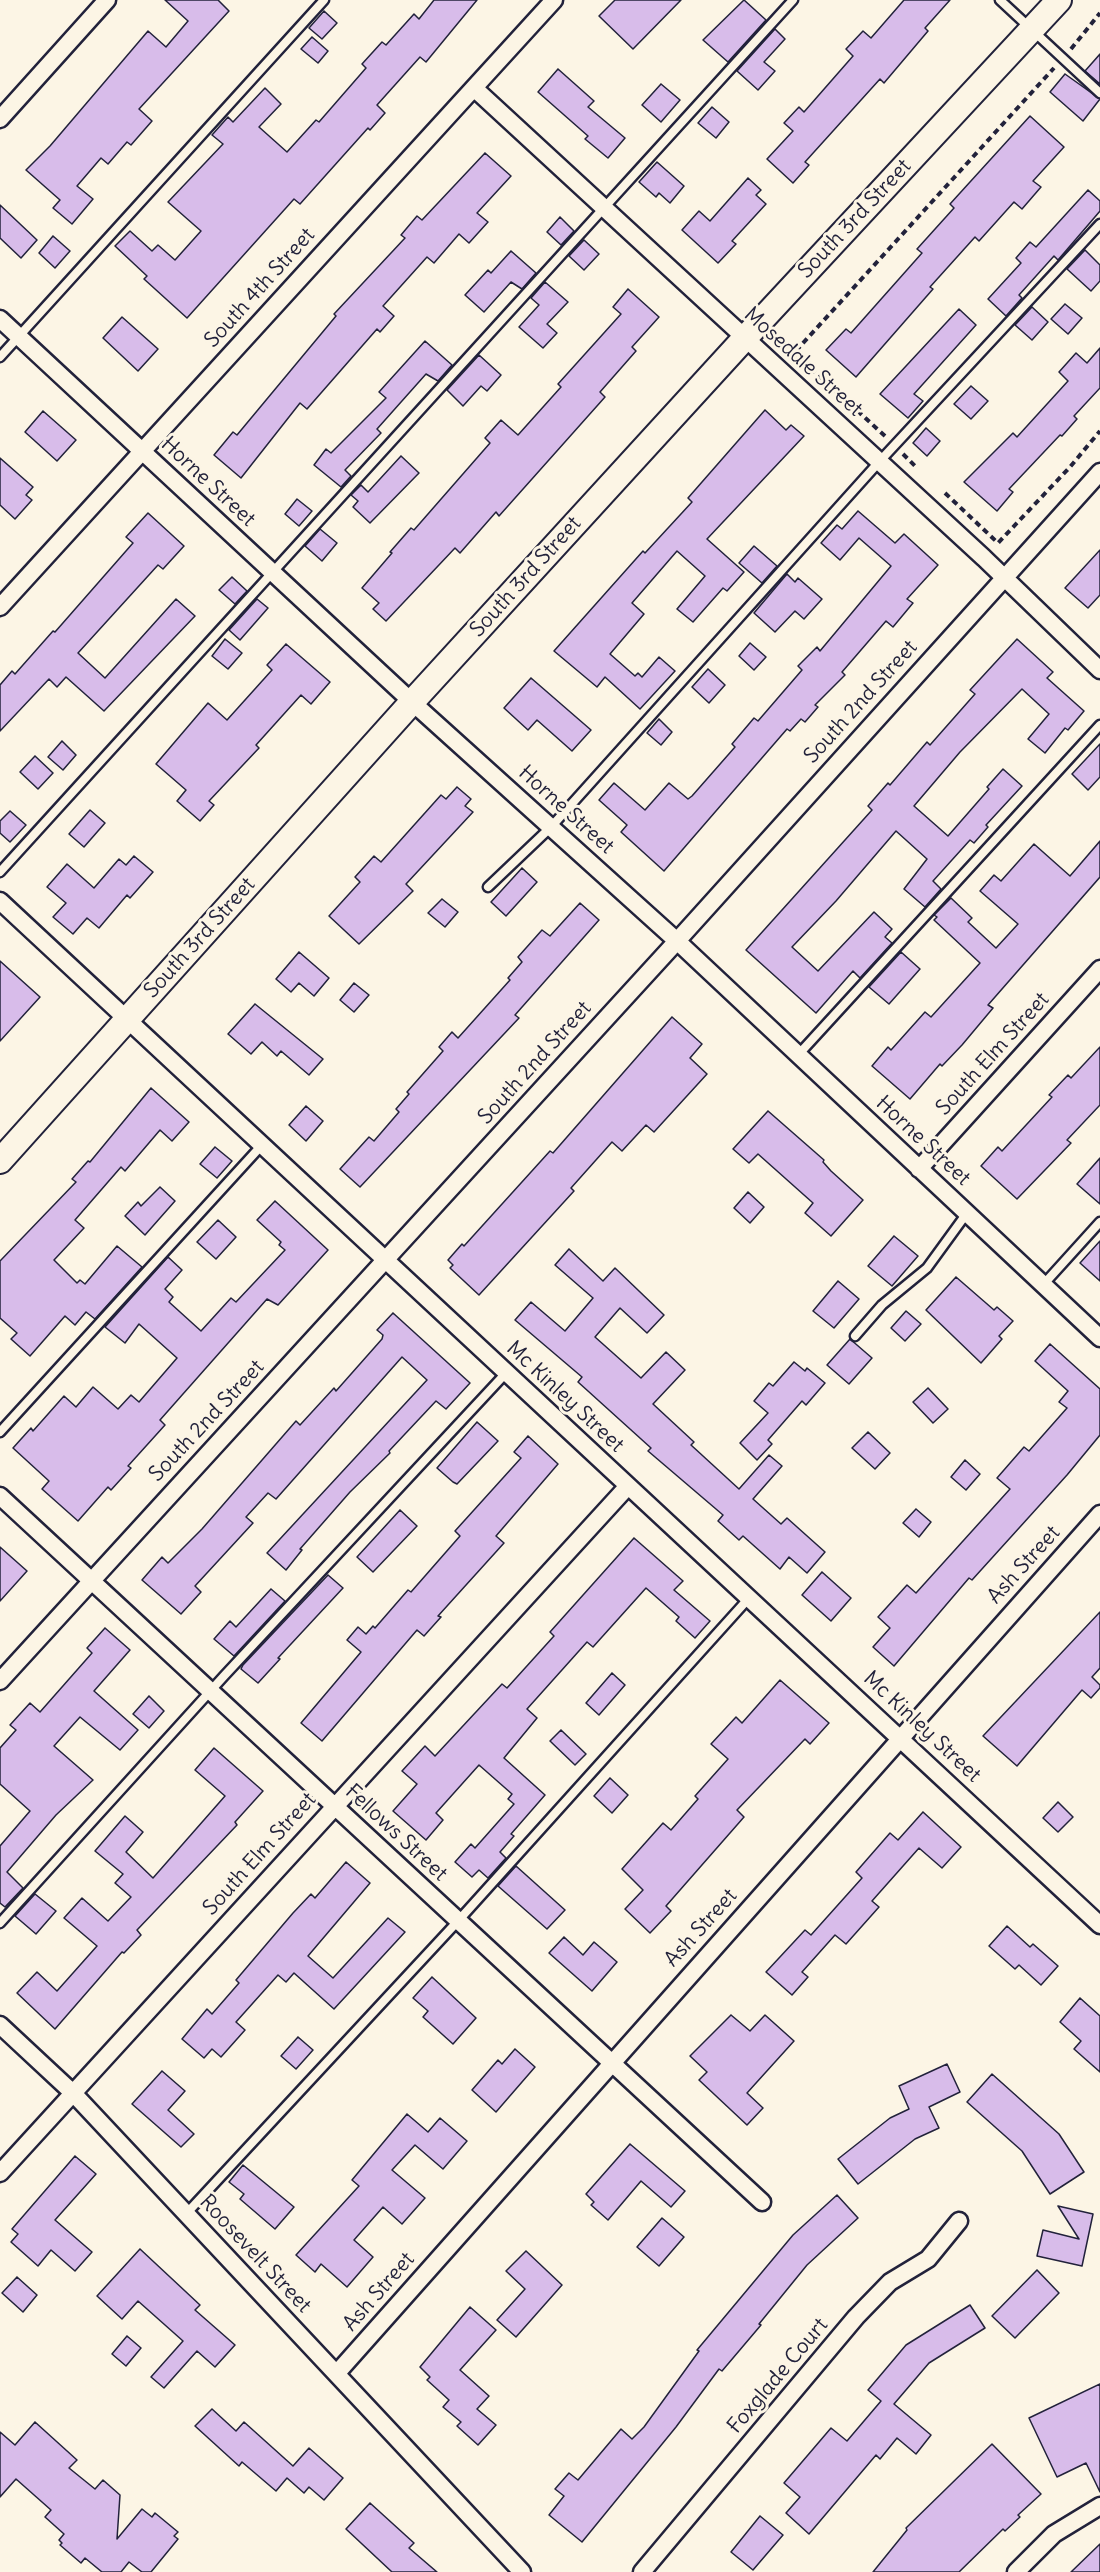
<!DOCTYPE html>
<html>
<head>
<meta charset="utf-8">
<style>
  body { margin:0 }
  canvas { display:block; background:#fcf5e5 }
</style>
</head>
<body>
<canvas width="1100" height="2572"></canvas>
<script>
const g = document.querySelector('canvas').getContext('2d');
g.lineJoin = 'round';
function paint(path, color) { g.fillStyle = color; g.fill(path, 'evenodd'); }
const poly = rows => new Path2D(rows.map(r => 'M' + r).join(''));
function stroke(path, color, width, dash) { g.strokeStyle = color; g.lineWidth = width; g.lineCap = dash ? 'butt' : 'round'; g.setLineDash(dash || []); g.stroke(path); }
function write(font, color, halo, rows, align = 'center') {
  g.font = font + ' Delius,sans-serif'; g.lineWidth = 6; g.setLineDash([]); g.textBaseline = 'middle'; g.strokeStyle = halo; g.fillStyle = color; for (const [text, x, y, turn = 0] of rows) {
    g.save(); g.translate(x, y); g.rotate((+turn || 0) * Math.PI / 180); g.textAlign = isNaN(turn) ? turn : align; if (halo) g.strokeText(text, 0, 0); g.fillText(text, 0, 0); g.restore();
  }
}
const building = poly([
  [165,0,218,0,229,11,139,109,152,121,131,145,127,142,108,164,101,158,77,186,93,199,72,224,53,208,60,200,26,170,50,146,148,31,166,47,188,21,165,0],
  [434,0,477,0,426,62,420,57,377,105,385,113,370,130,368,128,300,204,294,199,187,318,144,279,147,276,115,246,130,231,152,251,158,245,175,260,201,231,168,202,223,144,212,135,228,117,233,122,265,88,281,104,259,127,287,152,316,120,319,122,366,68,362,64,382,42,386,45,414,14,419,19,434,0],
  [615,0,681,0,633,49,599,16,615,0],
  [744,0,766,20,728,62,703,40,744,0],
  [904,0,950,0,925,28,928,31,884,83,880,79,805,162,809,165,793,183,767,159,793,131,784,123,799,107,804,112,853,56,846,49,863,31,871,38,904,0],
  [324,11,337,23,322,39,309,28,324,11],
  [775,29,785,39,764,62,775,71,758,90,737,71,775,29],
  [312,37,328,51,318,63,301,49,312,37],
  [1100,54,1100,84,1085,71,1100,54],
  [558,69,594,101,588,107,625,138,608,158,585,139,588,136,538,92,558,69],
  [1065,74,1100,99,1083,121,1050,92,1065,74],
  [661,84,680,100,661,122,642,105,661,84],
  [712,107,729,122,716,138,698,123,712,107],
  [1030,116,1064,147,1033,181,1041,187,1022,209,1014,202,979,241,975,237,930,287,933,289,856,377,826,350,846,329,851,333,922,253,917,249,954,208,950,204,1030,116],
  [485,153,511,176,477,213,488,222,469,243,459,234,434,263,427,257,383,306,394,316,380,332,377,329,307,409,300,403,241,478,214,455,233,432,237,435,336,316,334,314,405,238,401,235,417,216,422,220,485,153],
  [657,162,684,186,670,203,659,193,656,197,639,182,657,162],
  [748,178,761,190,756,195,766,204,732,241,736,244,718,263,682,230,699,211,710,221,748,178],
  [1088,190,1100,201,1100,211,1058,260,1054,256,1019,295,1022,298,1006,316,988,299,1021,263,1016,258,1030,242,1036,247,1088,190],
  [0,205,37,240,21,258,0,238,0,205],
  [560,217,574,231,561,245,547,232,560,217],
  [53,236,70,251,55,268,39,253,53,236],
  [584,240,599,254,584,270,569,256,584,240],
  [1085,250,1100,265,1100,281,1091,291,1067,269,1085,250],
  [511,251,536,273,522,289,511,282,484,312,465,295,488,270,491,273,511,251],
  [545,282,568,302,547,324,557,333,543,348,519,327,539,305,531,298,545,282],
  [628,289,659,317,632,347,636,351,600,392,605,397,499,516,496,512,460,553,455,548,386,621,373,609,379,603,362,588,392,553,390,552,411,528,414,530,490,443,485,438,501,420,518,435,561,387,558,384,621,314,613,307,628,289],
  [1065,304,1082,318,1068,334,1051,319,1065,304],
  [1032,307,1048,322,1032,340,1015,325,1032,307],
  [959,309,976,325,914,394,923,401,908,418,880,394,959,309],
  [122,317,158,349,138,371,103,338,122,317],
  [425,341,452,365,438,381,426,374,377,429,381,433,345,470,351,476,341,487,314,465,326,449,331,453,386,398,379,392,425,341],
  [1100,348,1100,388,1074,416,1077,419,1062,436,1060,435,1009,489,1013,492,997,511,964,482,1013,433,1017,437,1068,381,1059,372,1076,353,1087,363,1100,348],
  [479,355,501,375,487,391,481,386,463,406,447,390,479,355],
  [971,386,988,401,971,419,954,404,971,386],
  [765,410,786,430,791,425,804,436,707,539,744,572,727,591,723,588,693,622,677,609,705,576,677,551,632,603,644,614,610,654,635,676,638,673,642,677,659,657,675,671,640,709,605,677,597,687,554,651,643,551,645,553,692,502,688,498,765,410],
  [43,411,76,440,57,461,25,432,43,411],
  [926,428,940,441,927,456,913,443,926,428],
  [401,456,419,473,370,523,353,507,358,501,351,495,361,485,368,492,401,456],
  [0,458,33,487,26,495,32,500,15,519,0,505,0,458],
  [297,499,312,511,299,526,285,514,297,499],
  [858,511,895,543,904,534,938,565,907,599,913,603,893,627,886,621,842,672,845,675,815,705,818,707,805,722,801,719,790,731,787,729,664,871,621,832,627,825,599,800,614,783,645,810,669,783,688,799,692,796,735,747,732,744,754,718,758,721,802,670,798,666,817,647,820,651,891,566,859,538,840,560,821,543,837,525,842,529,858,511],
  [148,513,184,546,163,569,158,565,78,653,105,678,176,599,195,616,104,711,66,677,57,687,49,679,0,731,0,685,12,671,15,674,53,631,55,632,133,543,126,537,148,513],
  [320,529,337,543,322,561,305,546,320,529],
  [754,546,777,566,762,583,739,563,754,546],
  [1100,550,1100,595,1088,608,1065,588,1100,550],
  [787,574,795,582,798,578,822,599,804,619,795,611,775,632,754,613,787,574],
  [232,577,247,591,235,604,219,590,232,577],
  [257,599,268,608,240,640,229,630,257,599],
  [225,639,242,653,228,669,212,656,225,639],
  [1017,639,1053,672,1047,678,1084,711,1068,730,1065,728,1045,753,1028,739,1049,714,1022,689,960,752,914,806,948,836,989,789,987,787,1003,769,1022,786,986,825,988,827,974,843,970,840,933,881,941,889,925,907,904,889,927,859,896,831,836,901,792,947,818,971,874,912,892,929,885,937,892,943,860,978,853,971,816,1013,746,950,872,810,868,806,888,783,890,785,927,742,930,745,975,694,970,690,1017,639],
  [750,643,766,657,754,670,739,656,750,643],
  [286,644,330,682,311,704,301,695,256,745,259,748,209,801,214,805,200,821,177,801,186,790,156,764,208,703,227,720,272,670,267,665,286,644],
  [708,669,725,685,709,703,692,687,708,669],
  [531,678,591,730,572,751,537,720,528,730,504,708,531,678],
  [659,719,672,732,661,745,647,733,659,719],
  [62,741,76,755,63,770,48,757,62,741],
  [1100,744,1100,777,1088,790,1072,774,1100,744],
  [35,756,53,773,38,789,20,772,35,756],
  [457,787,471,799,465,806,473,812,406,884,413,891,359,944,329,916,360,882,355,877,374,856,381,862,441,795,446,799,457,787],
  [90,810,105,823,84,847,69,834,90,810],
  [10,811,26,825,10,842,0,833,0,821,10,811],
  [1100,841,1100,877,988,1005,993,1008,962,1045,942,1066,940,1064,910,1099,872,1066,888,1047,891,1050,925,1012,931,1017,980,963,934,920,937,917,934,915,951,898,972,918,968,922,996,948,1018,924,980,891,994,875,1001,881,1034,844,1070,876,1100,841],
  [134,856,153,872,130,898,127,895,99,928,87,918,73,934,53,917,66,903,47,887,67,864,94,888,119,859,126,865,134,856],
  [522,868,537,882,506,916,491,902,522,868],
  [442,899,458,912,445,927,428,913,442,899],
  [580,903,599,920,515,1015,519,1018,360,1187,340,1169,369,1137,374,1141,399,1112,396,1109,409,1094,407,1092,443,1051,439,1047,452,1032,458,1038,510,980,508,978,522,962,518,957,542,930,550,936,580,903],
  [299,952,329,978,314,996,299,983,291,992,276,979,299,952],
  [901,952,920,969,889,1004,869,987,901,952],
  [0,961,40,997,0,1041,0,961],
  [354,983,369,995,354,1012,340,1000,354,983],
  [255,1004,323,1059,309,1075,281,1051,277,1056,262,1042,251,1054,228,1034,255,1004],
  [672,1017,702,1044,690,1058,707,1074,654,1132,646,1125,622,1151,612,1142,571,1188,574,1191,479,1295,450,1268,453,1265,448,1260,462,1244,464,1246,550,1151,553,1153,672,1017],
  [1100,1047,1100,1105,1067,1140,1071,1143,1017,1199,981,1166,998,1147,1002,1151,1052,1097,1049,1095,1068,1075,1071,1078,1100,1047],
  [151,1088,189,1122,172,1141,160,1130,125,1171,121,1167,75,1220,84,1228,54,1260,77,1283,80,1280,85,1284,117,1246,142,1267,95,1319,86,1312,75,1325,65,1316,30,1356,11,1339,17,1333,0,1318,0,1261,76,1182,72,1179,88,1161,90,1162,151,1088],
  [306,1106,323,1121,306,1141,289,1125,306,1106],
  [768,1111,824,1160,823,1162,831,1171,863,1200,831,1236,805,1213,813,1203,758,1154,749,1163,733,1149,768,1111],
  [215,1147,232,1161,217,1178,200,1164,215,1147],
  [1100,1158,1100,1204,1077,1184,1100,1158],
  [160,1187,175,1201,145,1235,125,1216,138,1202,141,1206,160,1187],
  [748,1192,764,1207,750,1223,734,1208,748,1192],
  [275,1201,328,1250,278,1305,267,1299,160,1420,165,1425,128,1466,131,1468,111,1490,108,1487,78,1521,42,1489,49,1481,13,1448,31,1428,33,1431,64,1396,76,1407,93,1387,118,1409,131,1395,139,1402,177,1358,139,1324,125,1343,105,1327,168,1257,182,1270,165,1289,173,1297,169,1302,201,1331,231,1298,236,1302,285,1250,279,1245,281,1242,257,1220,275,1201],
  [218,1220,236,1237,216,1259,197,1242,218,1220],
  [894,1236,918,1256,892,1286,868,1266,894,1236],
  [1100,1241,1100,1281,1080,1263,1100,1241],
  [569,1249,603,1281,615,1268,664,1315,647,1333,620,1308,595,1337,641,1378,666,1352,685,1370,653,1404,694,1442,691,1445,739,1489,769,1455,782,1466,753,1499,781,1524,787,1518,825,1552,807,1573,789,1557,780,1569,743,1536,739,1540,718,1521,723,1515,648,1451,651,1448,578,1382,582,1377,515,1320,531,1302,565,1331,593,1298,555,1265,569,1249],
  [956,1277,994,1310,997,1307,1013,1321,999,1336,1002,1339,981,1363,926,1310,956,1277],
  [838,1281,859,1299,834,1328,813,1311,838,1281],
  [906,1311,921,1324,905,1341,891,1328,906,1311],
  [393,1313,470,1383,446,1409,436,1401,389,1451,390,1453,350,1492,300,1549,302,1550,286,1570,267,1553,427,1380,402,1357,276,1499,268,1493,246,1517,253,1523,195,1586,201,1592,181,1614,142,1580,162,1557,168,1563,202,1529,296,1421,300,1425,334,1388,336,1391,382,1339,383,1335,377,1330,393,1313],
  [850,1339,872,1358,849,1384,827,1365,850,1339],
  [1050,1344,1100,1389,1100,1435,1067,1475,972,1580,969,1578,894,1666,873,1647,890,1628,878,1617,907,1585,916,1593,1010,1489,997,1478,1024,1447,1029,1451,1067,1408,1059,1402,1068,1391,1035,1361,1050,1344],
  [794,1362,805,1371,807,1368,825,1383,806,1405,802,1401,768,1440,772,1444,757,1460,740,1443,768,1413,754,1401,769,1383,773,1386,794,1362],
  [928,1388,948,1409,933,1423,913,1402,928,1388],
  [477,1422,498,1441,457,1484,453,1482,437,1468,477,1422],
  [868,1432,890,1453,875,1469,852,1448,868,1432],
  [528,1436,558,1464,496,1536,504,1543,438,1616,441,1617,424,1636,417,1630,322,1741,301,1723,361,1652,347,1640,358,1627,366,1634,373,1626,375,1628,408,1590,411,1592,460,1536,455,1531,521,1458,514,1452,528,1436],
  [965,1460,980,1474,966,1490,951,1477,965,1460],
  [916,1509,931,1522,919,1537,903,1523,916,1509],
  [400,1510,417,1526,373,1572,357,1557,400,1510],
  [634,1538,683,1581,674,1590,710,1621,695,1638,676,1621,679,1617,646,1588,593,1647,587,1642,527,1709,537,1718,504,1758,545,1795,511,1834,514,1836,500,1852,506,1858,488,1878,479,1870,472,1877,455,1862,471,1844,475,1848,514,1804,508,1799,512,1794,479,1765,436,1813,443,1820,426,1840,393,1811,417,1784,402,1771,425,1746,435,1756,502,1684,507,1688,554,1636,550,1632,634,1538],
  [0,1547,27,1571,0,1601,0,1547],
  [822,1572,851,1598,831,1621,802,1595,822,1572],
  [328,1575,343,1588,278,1658,280,1659,258,1683,241,1669,243,1665,328,1575],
  [271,1589,285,1601,234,1656,214,1639,230,1621,236,1627,271,1589],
  [1100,1612,1100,1668,1092,1677,1100,1685,1100,1688,1091,1698,1082,1690,1017,1766,983,1736,1100,1612],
  [105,1628,130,1650,94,1691,138,1730,120,1750,80,1717,54,1746,93,1780,56,1815,7,1872,23,1888,5,1907,0,1903,0,1846,30,1811,0,1784,0,1748,16,1730,10,1725,30,1703,40,1712,92,1653,87,1648,105,1628],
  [612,1673,625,1685,599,1715,586,1703,612,1673],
  [780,1680,829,1723,810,1744,805,1739,737,1810,744,1817,666,1906,671,1911,650,1933,625,1909,643,1890,622,1869,663,1823,671,1830,698,1799,695,1796,728,1759,711,1744,736,1717,742,1723,780,1680],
  [149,1696,164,1711,149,1728,133,1714,149,1696],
  [561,1730,586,1754,575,1765,550,1741,561,1730],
  [214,1748,263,1791,235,1822,237,1825,137,1930,141,1935,124,1953,122,1952,55,2029,17,1993,37,1972,57,1991,97,1946,64,1918,82,1898,108,1921,131,1897,115,1883,123,1874,95,1851,125,1816,143,1832,126,1852,153,1878,225,1796,195,1770,214,1748],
  [610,1778,628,1795,612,1813,594,1796,610,1778],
  [1058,1802,1073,1817,1058,1832,1043,1818,1058,1802],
  [923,1812,961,1847,942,1868,919,1848,872,1901,879,1907,846,1944,835,1935,802,1972,808,1977,792,1995,766,1972,805,1930,811,1935,862,1878,856,1872,890,1833,898,1840,923,1812],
  [346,1862,370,1883,308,1956,333,1978,388,1918,405,1932,334,2009,294,1973,286,1982,278,1975,236,2022,245,2030,221,2057,212,2049,204,2058,182,2039,207,2009,212,2014,239,1983,236,1980,293,1913,311,1894,315,1898,346,1862],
  [516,1866,565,1910,547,1929,498,1886,516,1866],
  [35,1894,56,1911,36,1934,15,1916,35,1894],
  [1007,1926,1030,1947,1033,1944,1058,1966,1041,1985,1019,1965,1015,1969,989,1946,1007,1926],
  [564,1937,583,1955,594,1942,617,1962,592,1991,549,1953,564,1937],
  [432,1977,476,2018,453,2044,423,2017,428,2011,413,1998,432,1977],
  [1080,1998,1100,2016,1100,2072,1074,2049,1081,2041,1060,2022,1080,1998],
  [731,2015,750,2031,765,2015,794,2041,747,2093,763,2108,747,2125,699,2080,707,2072,690,2056,731,2015],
  [298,2037,313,2050,296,2069,281,2056,298,2037],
  [515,2049,535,2067,496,2112,472,2090,498,2060,502,2064,515,2049],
  [947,2064,960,2092,929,2107,939,2128,915,2139,858,2184,838,2159,890,2118,909,2109,899,2086,947,2064],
  [162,2071,185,2091,168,2110,194,2134,181,2147,132,2104,162,2071],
  [992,2074,1059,2134,1084,2172,1050,2194,1022,2151,967,2102,992,2074],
  [407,2114,428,2132,440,2118,467,2141,443,2169,415,2145,392,2170,425,2198,402,2224,383,2207,354,2240,373,2257,347,2287,321,2264,315,2272,296,2255,359,2186,352,2180,407,2114],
  [630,2144,685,2191,671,2207,641,2181,608,2220,591,2205,594,2202,586,2194,630,2144],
  [75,2156,96,2174,55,2220,92,2252,75,2271,51,2250,38,2266,11,2242,18,2234,12,2229,75,2156],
  [243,2165,294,2207,275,2229,240,2199,244,2194,229,2182,243,2165],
  [837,2195,858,2218,807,2265,759,2324,761,2325,722,2371,719,2369,676,2427,582,2542,549,2515,564,2496,555,2489,569,2473,578,2480,621,2429,632,2439,644,2427,699,2351,697,2350,793,2235,837,2195],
  [1058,2206,1093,2214,1082,2266,1037,2256,1043,2230,1079,2239,1058,2206],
  [662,2218,684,2237,659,2266,637,2247,662,2218],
  [140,2249,200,2305,195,2310,235,2345,215,2367,197,2351,164,2388,151,2377,183,2341,138,2301,122,2319,97,2296,140,2249],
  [526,2251,562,2285,516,2337,497,2320,525,2289,506,2271,526,2251],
  [1037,2270,1059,2293,1015,2338,992,2316,1037,2270],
  [17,2277,37,2295,23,2312,2,2293,17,2277],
  [970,2305,985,2328,929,2363,894,2404,931,2435,916,2454,897,2438,880,2459,876,2455,809,2534,786,2513,800,2497,784,2483,831,2428,847,2441,881,2401,868,2390,906,2345,970,2305],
  [470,2307,496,2330,460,2370,489,2396,477,2409,496,2425,478,2445,457,2426,461,2422,443,2407,449,2400,427,2380,430,2377,420,2367,470,2307],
  [127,2336,141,2348,126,2366,112,2354,127,2336],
  [1100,2384,1100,2492,1086,2463,1057,2477,1029,2418,1100,2384],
  [212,2409,236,2431,244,2422,293,2466,309,2448,343,2478,324,2500,309,2487,304,2493,287,2478,276,2491,242,2462,239,2466,195,2426,212,2409],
  [35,2422,77,2460,69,2468,95,2489,103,2480,120,2495,117,2539,142,2509,152,2517,155,2513,178,2532,174,2536,178,2539,151,2572,142,2572,129,2562,121,2572,102,2572,85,2558,81,2563,60,2545,62,2543,59,2540,64,2534,45,2517,51,2510,16,2479,0,2497,0,2432,15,2445,35,2422],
  [992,2444,1041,2494,1018,2515,1020,2517,1005,2531,1003,2529,959,2572,873,2572,907,2530,906,2528,992,2444],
  [370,2503,414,2543,409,2548,437,2572,392,2572,346,2529,370,2503],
  [760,2516,783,2535,753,2570,731,2552,760,2516],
  [1100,2544,1100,2572,1071,2572,1100,2544]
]);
paint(building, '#d8bcea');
stroke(building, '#22223b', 1.5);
const lane = poly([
  [1000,0,1100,93],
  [0,357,324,0],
  [0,872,793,0],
  [488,887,551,827,879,462,1100,224],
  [798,1055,1100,725],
  [1043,1285,1100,1222],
  [855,1336,882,1305,927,1268,967,1213],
  [0,1432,262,1145],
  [0,1923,224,1676,506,1373],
  [186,2214,458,1921,749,1598]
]);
const street = poly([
  [474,88,984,558,1100,670],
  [0,119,107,0],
  [0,319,412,702,677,941,1100,1338],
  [0,607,554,0],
  [0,901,1100,1925],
  [919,1169,1100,969],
  [0,1496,762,2202],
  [0,1681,677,941,1100,472],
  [0,2025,73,2093,522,2572],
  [0,2173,628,1486],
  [337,2373,1100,1514],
  [642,2572,856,2317,890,2282,928,2259,959,2221],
  [1016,2572,1054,2534,1100,2506]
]);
const secondary = poly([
  [0,1161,412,702,744,339,1059,0]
]);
stroke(lane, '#22223b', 13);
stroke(street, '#22223b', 21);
stroke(secondary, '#22223b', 28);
stroke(poly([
  [1071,49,1100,13],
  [885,436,794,353,1054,68],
  [903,454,915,466],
  [945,493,998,543,1070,467,1100,431]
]), '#22223b', 4, [6, 4.5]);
stroke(lane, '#fcf5e5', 8);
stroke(street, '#fcf5e5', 16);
stroke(secondary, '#fcf5e5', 24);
write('21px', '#22223b', '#fcf5e5', [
  ["South 3rd Street",855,219,-47],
  ["South 4th Street",260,288,-48],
  ["Mosedale Street",803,362,42],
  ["Horne Street",208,482,43],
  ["South 3rd Street",526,577,-48],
  ["South 2nd Street",861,702,-48],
  ["Horne Street",566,810,42],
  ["South 3rd Street",200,938,-48],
  ["South Elm Street",993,1054,-48],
  ["South 2nd Street",535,1063,-48],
  ["Horne Street",923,1141,43],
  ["Mc Kinley Street",565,1397,43],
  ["South 2nd Street",207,1421,-47],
  ["Ash Street",1024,1565,-48],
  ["Mc Kinley Street",922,1727,43],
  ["Fellows Street",396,1833,43],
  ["South Elm Street",260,1854,-48],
  ["Ash Street",701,1928,-48],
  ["Roosevelt Street",255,2254,47],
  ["Ash Street",379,2292,-49],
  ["Foxglade Court",778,2376,-50]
]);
</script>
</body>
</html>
